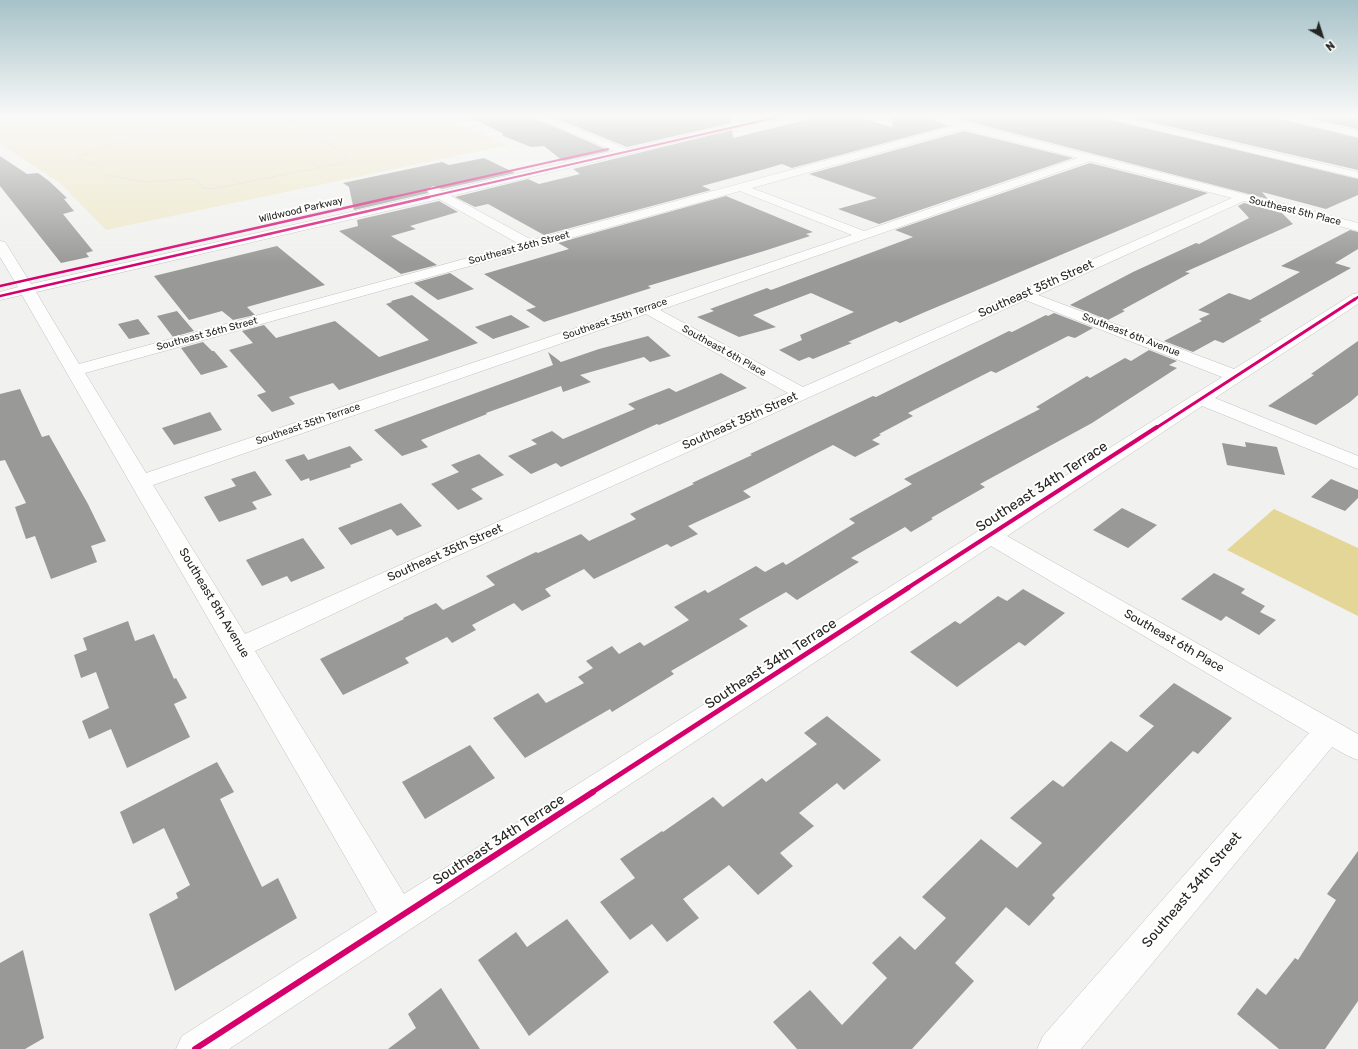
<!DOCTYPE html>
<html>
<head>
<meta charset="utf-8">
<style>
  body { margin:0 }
  #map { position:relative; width:1358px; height:1049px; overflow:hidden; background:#f1f1ef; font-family:Rubik,sans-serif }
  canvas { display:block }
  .north { position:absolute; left:1302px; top:16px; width:40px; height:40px; -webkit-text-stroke:3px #fffffe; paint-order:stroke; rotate:141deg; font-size:11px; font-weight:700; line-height:16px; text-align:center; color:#252524 }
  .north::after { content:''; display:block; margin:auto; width:14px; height:18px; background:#252524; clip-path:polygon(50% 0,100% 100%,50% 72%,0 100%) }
</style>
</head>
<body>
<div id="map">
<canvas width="1358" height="1049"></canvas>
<div class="north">N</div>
</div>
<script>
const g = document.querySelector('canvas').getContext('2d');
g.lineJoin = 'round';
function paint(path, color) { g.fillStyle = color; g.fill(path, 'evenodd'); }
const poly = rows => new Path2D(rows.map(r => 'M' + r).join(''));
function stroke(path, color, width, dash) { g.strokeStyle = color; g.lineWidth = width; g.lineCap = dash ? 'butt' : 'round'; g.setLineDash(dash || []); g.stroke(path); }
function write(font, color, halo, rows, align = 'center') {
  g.font = font + ' Rubik,sans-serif'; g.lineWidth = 4; g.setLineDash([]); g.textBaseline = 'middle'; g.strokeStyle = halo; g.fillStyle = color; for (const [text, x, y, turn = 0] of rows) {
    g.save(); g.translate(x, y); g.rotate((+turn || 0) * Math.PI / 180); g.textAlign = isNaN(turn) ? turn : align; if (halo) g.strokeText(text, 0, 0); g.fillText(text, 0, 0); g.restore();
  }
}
paint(poly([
  [0,117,443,117,508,145,106,230,60,183,0,144]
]), '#ede7c8');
paint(poly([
  [1274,509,1358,548,1358,616,1227,550]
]), '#e4d697');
paint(poly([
  [469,117,532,117,610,151,563,161,544,146,531,147,501,135,504,134],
  [552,117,731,117,731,123,627,147],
  [818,117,857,117,892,127,893,117,925,117,948,126,792,168,782,164,765,169,702,186,711,190,544,235,488,204,475,207,455,197,528,179,539,184,580,174,573,169,732,130,733,138],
  [951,117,1099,117,1358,179,1358,195,1326,209,1262,192,1268,199],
  [1128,117,1272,117,1358,138,1358,170],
  [1302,117,1358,117,1358,129],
  [964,131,1073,158,879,224,838,209,877,198,809,174],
  [0,156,27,174,38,173,49,181,67,198,64,199,74,211,63,214,93,251,86,253,89,257,61,263,0,186],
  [484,158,515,173,442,189,433,186,427,190,428,193,354,210,349,187,343,183,442,162,449,165],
  [1090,163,1208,193,925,312,900,323,896,321,848,342,852,343,813,359,809,357,799,361,779,350,802,340,800,335,854,312,811,293,753,315,776,327,739,337,697,317,714,311,710,309,767,288,771,290,913,237,895,230],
  [726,196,813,232,806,234,810,236,764,251,648,286,651,288,544,322,526,310,536,307,484,274,569,249,558,243],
  [439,201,458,212,410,226,416,229,391,236,437,265,401,274,339,231,358,226,357,220],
  [1244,203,1282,213,1293,224,1185,272,1190,273,1122,310,1125,311,1108,320,1070,305,1133,272,1196,243,1199,244,1249,218,1238,206],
  [1350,230,1358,232,1358,249,1335,263,1351,268,1259,320,1262,321,1223,343,1215,340,1193,352,1164,341,1202,321,1199,319,1210,314,1198,310,1229,293,1250,300,1300,272,1281,266],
  [277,246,325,285,247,307,255,315,233,320,222,311,189,320,154,276],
  [450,273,474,289,438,300,414,283],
  [412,295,478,343,339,390,333,383,289,397,295,404,272,412,257,395,266,392,229,350,253,343,242,331,264,325,276,338,335,321,379,357,429,340,386,304,392,302,391,301],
  [177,311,194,331,173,337,157,316],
  [1054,313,1093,328,1075,338,1068,336,996,373,991,371,908,413,913,416,879,434,881,435,872,440,880,444,855,457,833,445,757,484,743,491,751,497,688,526,698,534,671,547,667,544,594,579,584,569,545,589,551,596,522,611,514,603,472,625,476,630,452,643,447,637,405,658,409,663,343,695,320,659,404,619,403,618,436,603,443,610,495,585,486,576,536,552,538,553,581,534,589,541,636,519,630,514,694,484,692,483,752,455,750,454,873,396,876,397,1009,331,1012,332,1046,315,1048,316],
  [511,315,530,327,493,339,475,327],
  [138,319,150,334,129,339,118,324],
  [648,336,671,356,650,362,644,357,580,375,591,382,563,392,561,386,486,413,487,414,421,440,428,447,402,456,374,430,553,365,548,352,561,362,599,349],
  [1358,341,1358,395,1350,402,1316,425,1268,406,1314,375,1311,374],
  [203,342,212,351,214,351,228,367,201,375,181,348],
  [1149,350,1177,361,1169,365,1177,368,1092,423,980,484,985,487,931,518,933,519,911,532,905,527,851,558,859,562,797,600,786,592,739,619,748,626,671,671,674,674,612,712,610,709,525,758,493,718,538,693,546,703,584,683,578,677,593,668,586,661,612,646,619,654,640,642,644,646,689,620,674,607,705,590,708,593,756,566,765,572,783,562,786,565,855,523,849,519,912,484,904,479,1040,409,1036,407,1087,376,1090,378,1125,358,1131,361],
  [721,373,747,388,659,425,657,424,561,467,556,463,531,474,508,456,537,444,531,440,552,431,563,439,635,409,628,404,669,388,676,392],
  [20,389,42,437,49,435,88,504,106,541,91,546,97,562,51,579,35,536,26,539,15,507,26,503,5,460,0,461,0,394],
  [210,412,222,430,174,445,162,428],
  [1245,442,1277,447,1285,475,1227,465,1222,443,1246,447],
  [350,446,363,460,350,465,351,467,310,481,309,478,301,481,285,460,304,454,308,460],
  [479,454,504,475,471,489,483,499,458,510,431,484,459,472,451,465],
  [255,471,272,495,252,502,257,509,219,522,204,497,236,486,231,479],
  [1331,479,1358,490,1358,498,1345,511,1311,497],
  [401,503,422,526,397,536,391,529,351,545,338,528],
  [1122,508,1157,525,1128,548,1093,530],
  [303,538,325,568,291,582,287,576,262,586,246,560],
  [1214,573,1245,589,1241,593,1265,606,1260,612,1276,620,1259,635,1226,616,1221,621,1181,599],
  [1023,589,1065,613,1025,646,1019,642,957,687,910,652,955,621,960,624,998,596,1007,601],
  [128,621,135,641,154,634,174,679,176,678,187,698,174,704,190,737,127,768,111,729,89,739,82,721,109,708,96,672,81,678,74,655,87,650,83,638],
  [1174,683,1232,718,1198,754,1193,751,1052,895,1055,898,1029,926,1006,907,955,963,974,981,912,1049,797,1049,773,1022,810,990,842,1025,887,978,872,963,900,936,915,950,946,918,922,897,981,839,1017,868,1042,843,1010,818,1053,780,1063,787,1111,741,1127,752,1154,726,1139,716],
  [827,716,881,760,844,790,837,783,799,813,814,826,780,853,793,866,758,895,729,865,683,899,699,918,667,942,652,924,630,940,600,902,635,878,620,859,662,831,663,832,713,797,723,807,762,778,766,782,817,744,804,733],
  [470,745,495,778,425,819,402,782],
  [217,762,234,792,220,799,262,887,278,878,297,918,175,991,149,914,178,898,176,893,190,885,164,828,133,844,120,812],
  [1358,851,1358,1001,1325,1049,1279,1049,1237,1014,1257,988,1266,995,1295,958,1298,960,1336,900,1327,894],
  [567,919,609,972,529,1036,478,960,516,932,527,947],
  [23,950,44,1038,25,1049,0,1049,0,963],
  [441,988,480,1049,388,1049,416,1028,408,1014]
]), '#999998');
const minor = poly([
  [533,117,547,117,627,149,763,117,782,117,451,196,532,240,953,126,926,117,943,117,1358,223,1358,231,1244,201,1038,295,1234,369,1353,294,1358,293,1358,304,1215,398,1358,456,1358,469,1202,406,1007,536,1358,734,1358,760,1348,756,1332,747,1081,1049,1037,1049,1043,1036,1309,733,991,546,229,1049,176,1049,182,1036,377,912,22,295,0,300,0,292,18,287,0,257,0,241,5,242,31,284,430,194,428,191,434,187,442,191,615,151,533,117],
  [964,129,1078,158,864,231,752,188,964,129],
  [1090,161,1232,198,803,387,660,310,1090,161],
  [740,191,852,235,146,473,85,373,740,191],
  [439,199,519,244,79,364,36,292,439,199],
  [1025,300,1222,377,404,894,255,651,428,569,1025,300],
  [646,314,788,393,245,634,153,485,646,314],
  [1100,117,1119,117,1358,172,1358,178,1100,117],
  [1273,117,1293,117,1358,131,1358,137,1273,117]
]);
stroke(minor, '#c2c1c0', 1);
stroke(poly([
  [150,117,154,122,154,129,152,131,78,156,77,158,97,165,106,175,146,182,192,179,197,181,204,188,212,189,342,163,347,158,347,154,324,141,308,136,293,123,278,117]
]), '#d4d4d3', 1, [1.5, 1]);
paint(minor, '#fdfdfd');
stroke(poly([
  [389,198,608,149],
  [424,198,778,117]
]), '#d6006c', 2);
stroke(poly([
  [0,286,393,197],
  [0,296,429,197],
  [1354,300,1358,297]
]), '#d6006c', 2.5);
stroke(poly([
  [1156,428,1355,299]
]), '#d6006c', 3);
stroke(poly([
  [906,589,1157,427]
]), '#d6006c', 4);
stroke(poly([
  [591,793,908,588]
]), '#d6006c', 5);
stroke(poly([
  [195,1049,593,792]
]), '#d6006c', 6);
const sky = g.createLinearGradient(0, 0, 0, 264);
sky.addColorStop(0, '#a6c2c8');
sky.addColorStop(0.44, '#f9f9f8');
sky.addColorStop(1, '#f9f9f800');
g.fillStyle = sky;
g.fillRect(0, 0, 1358, 264);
write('10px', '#252524', '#fffffe', [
  ["Wildwood Parkway",301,210,-13],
  ["Southeast 5th Place",1295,211,14],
  ["Southeast 36th Street",519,248,-15],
  ["Southeast 35th Terrace",615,319,-19],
  ["Southeast 36th Street",207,334,-15],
  ["Southeast 6th Avenue",1131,335,21],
  ["Southeast 6th Place",724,351,29],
  ["Southeast 35th Terrace",308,424,-19]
]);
write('12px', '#252524', '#fffffe', [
  ["Southeast 35th Street",1036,289,-24],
  ["Southeast 35th Street",740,421,-24],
  ["Southeast 35th Street",445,553,-24],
  ["Southeast 8th Avenue",214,603,59],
  ["Southeast 6th Place",1174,641,30]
]);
write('14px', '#252524', '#fffffe', [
  ["Southeast 34th Terrace",1042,487,-33],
  ["Southeast 34th Terrace",771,664,-33],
  ["Southeast 34th Terrace",499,840,-33],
  ["Southeast 34th Street",1192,890,-50]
]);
</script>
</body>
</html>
